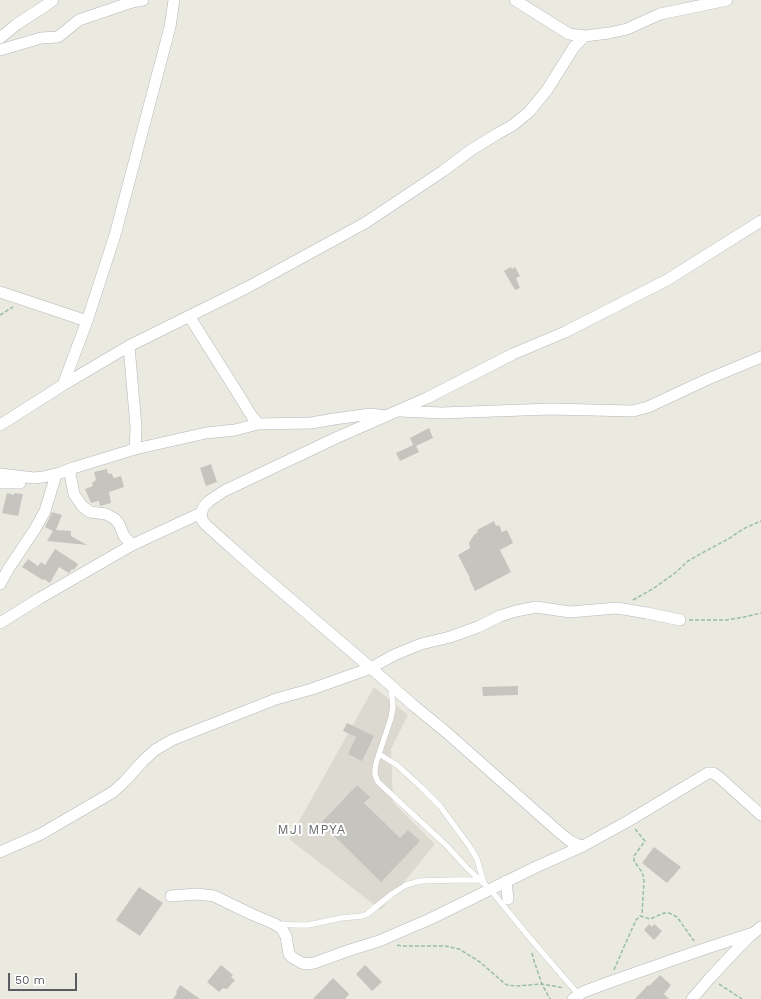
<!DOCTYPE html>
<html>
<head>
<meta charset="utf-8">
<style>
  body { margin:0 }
  #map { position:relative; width:761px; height:999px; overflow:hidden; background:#ebeae1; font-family:"Work Sans",sans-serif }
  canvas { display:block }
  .scale { position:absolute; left:8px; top:973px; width:69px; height:18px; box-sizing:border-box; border:2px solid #5a5c61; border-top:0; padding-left:5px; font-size:12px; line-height:14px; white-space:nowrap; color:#5a5c61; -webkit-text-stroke:3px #fff; paint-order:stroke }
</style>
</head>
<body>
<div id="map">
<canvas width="761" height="999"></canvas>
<div class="scale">50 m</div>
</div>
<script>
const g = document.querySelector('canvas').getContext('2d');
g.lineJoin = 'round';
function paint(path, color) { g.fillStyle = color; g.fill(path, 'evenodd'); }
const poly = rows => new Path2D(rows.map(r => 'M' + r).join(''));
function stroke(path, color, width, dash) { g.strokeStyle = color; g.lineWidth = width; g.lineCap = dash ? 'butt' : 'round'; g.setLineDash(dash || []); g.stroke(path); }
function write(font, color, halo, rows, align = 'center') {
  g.font = font + ' "Work Sans",sans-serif'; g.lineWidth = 4; g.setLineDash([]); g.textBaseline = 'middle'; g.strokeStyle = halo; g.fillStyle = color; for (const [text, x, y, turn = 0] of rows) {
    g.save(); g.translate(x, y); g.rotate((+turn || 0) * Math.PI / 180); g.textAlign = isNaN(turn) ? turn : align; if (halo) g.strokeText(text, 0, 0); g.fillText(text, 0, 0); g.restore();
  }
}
paint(poly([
  [374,687,408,715,391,749,393,802,435,844,381,910,289,839]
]), '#dbd9d0');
paint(poly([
  [511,267,512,269,515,267,520,276,516,278,520,288,515,290,504,271],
  [429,428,433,438,416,446,419,452,400,461,396,453,413,445,410,438],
  [211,464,217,482,206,486,200,468],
  [107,469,108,474,111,473,114,478,121,476,124,487,109,492,111,503,100,506,99,501,91,503,85,489,93,486,92,483,96,480,94,472],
  [7,493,14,495,14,493,23,494,18,516,2,513],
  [52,512,62,515,56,530,71,531,71,536,87,545,47,541,53,531,45,527],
  [494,521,496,526,499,525,502,532,507,530,513,543,500,550,511,572,475,591,469,578,470,578,458,555,470,548,469,543,474,535,478,532,477,530],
  [55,549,78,564,74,570,72,569,69,573,59,567,50,583,44,579,43,580,22,567,28,559,38,566,41,562,45,565],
  [518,686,518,695,483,696,482,687],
  [347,723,374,736,362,761,348,754,356,737,343,731],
  [357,785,370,797,364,803,400,838,408,830,420,841,381,882,321,823],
  [654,847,681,867,667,883,642,863],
  [139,887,163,903,140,936,116,920],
  [649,924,652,927,654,924,662,931,654,940,644,930],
  [221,965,233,975,231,977,235,980,227,989,226,988,225,989,223,988,219,992,207,982],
  [365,965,382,982,372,991,356,974],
  [660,975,671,985,664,994,669,999,635,999,648,985,649,986],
  [333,978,349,994,345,999,313,999],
  [180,985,200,999,173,999,177,993,176,992]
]), '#c6c4be');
const service = poly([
  [391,688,393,707,391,718,376,763,375,771,375,775,378,782,447,846,468,869,490,889,529,937,579,995],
  [379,754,397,765,421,787,440,806,470,847,477,859,484,883],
  [278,924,296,925,308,925,341,918,362,916,367,914,392,894,406,885,420,881,455,880,480,880]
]);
const minor = poly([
  [515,0,569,34,585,36,609,33,627,29,660,14,727,0],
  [0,38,17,24,45,6,53,0],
  [0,50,41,38,58,37,79,20,132,2,143,0],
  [0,292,87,321],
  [189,316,237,392,251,415,258,424],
  [129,346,136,427,135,449],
  [63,385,87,321,115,235,170,27,174,0],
  [400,411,441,413,551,409,633,411,648,407,708,379,761,357],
  [0,425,63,385,129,346,248,287,365,223,443,171,471,150,497,134,513,125,529,112,547,90,574,47,585,36],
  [70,473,74,494,82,506,90,512,106,514,115,519,119,524,124,536,132,545],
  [0,474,34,478,43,477,60,473,73,468,135,449,206,433,235,430,258,424,311,423,334,419,371,414,386,416],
  [0,483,20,483],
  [0,584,9,568,35,529,45,511,55,478],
  [0,623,40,598,132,545,201,513],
  [583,846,576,844,570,841,560,833,446,732,413,705,371,668,253,567,206,525,202,520,201,513,204,506,209,501,224,491,338,437,427,398,513,354,565,332,667,280,761,221],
  [0,852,41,834,113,792,124,782,143,761,155,750,172,740,276,699,312,689,371,668,394,655,421,644,450,637,478,627,500,616,516,611,536,607,570,612,617,608,647,613,680,620],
  [506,881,508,899],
  [171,896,197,894,214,896,251,914,275,924,282,929,286,936,289,954,293,958,302,963,307,964,314,963,350,950,379,941,430,919,536,867,583,846,630,820,708,773,713,773,719,777,761,815],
  [573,999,583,992,610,982,701,950,753,933],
  [692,999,710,978,740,946,750,936,761,927]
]);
stroke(service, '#b4b6ba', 6);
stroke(minor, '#b4b6ba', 12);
stroke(poly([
  [0,315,13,307],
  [633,600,654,588,675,573,688,561,702,553,717,545,730,538,743,529,761,521],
  [689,620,726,620,744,617,761,613],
  [635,829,645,841,634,856,634,861,642,872,643,875,644,881,642,915],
  [397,945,403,946,445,946,459,949,480,962,504,983,507,985,516,986,542,984,564,988],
  [532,953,534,961,542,984,550,999],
  [614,970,623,949,636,920,640,916,650,919,664,913,669,913,677,917,694,941],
  [719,984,742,999]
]), '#99bea7', 1.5, [4, 2]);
stroke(service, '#fff', 5.5);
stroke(minor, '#fff', 11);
g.letterSpacing = '1px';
write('13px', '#6b6e72', '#fff', [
  ["MJI MPYA",312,830]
]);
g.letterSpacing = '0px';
</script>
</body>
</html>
